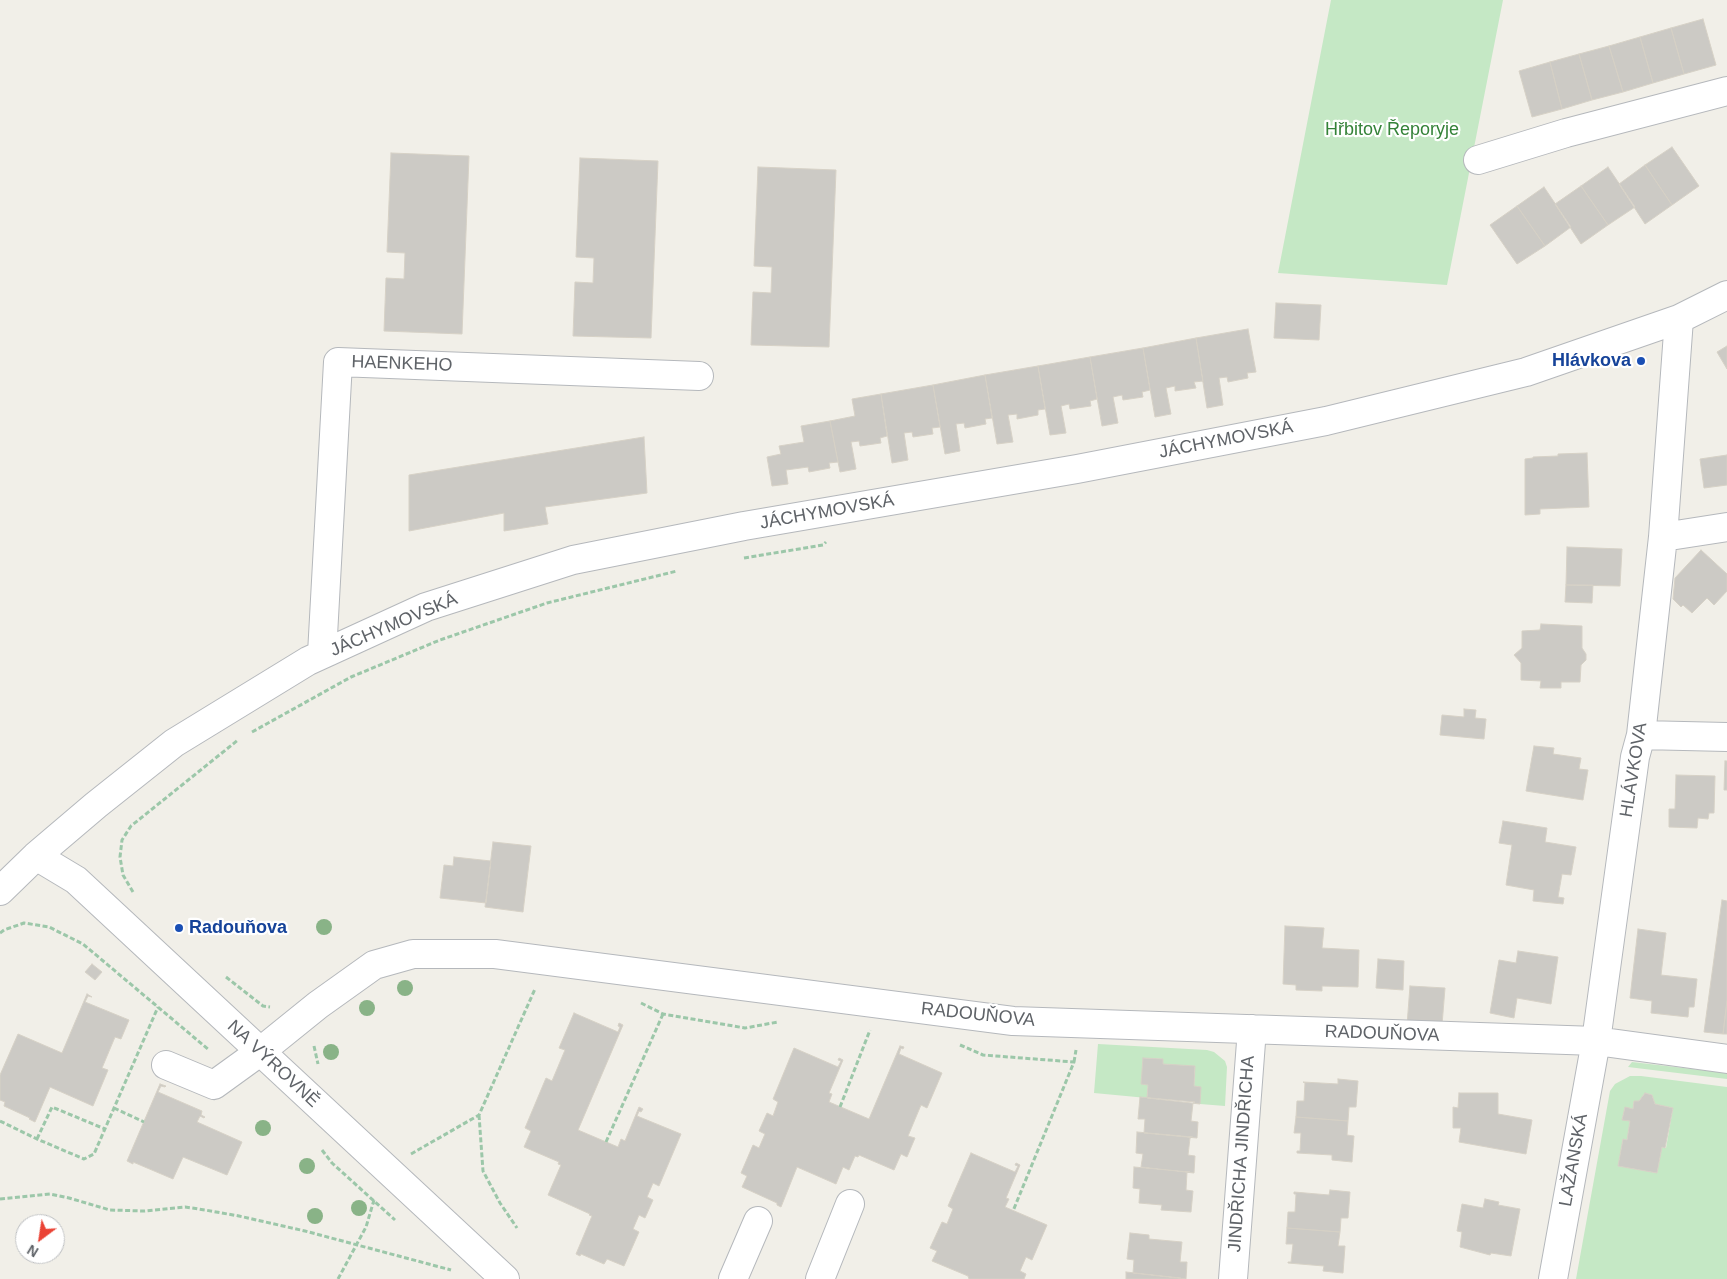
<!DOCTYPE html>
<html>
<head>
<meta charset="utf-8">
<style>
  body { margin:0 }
  #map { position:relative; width:1727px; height:1279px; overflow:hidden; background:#f1efe8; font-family:Helvetica,sans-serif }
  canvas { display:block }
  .north { position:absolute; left:15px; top:1214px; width:50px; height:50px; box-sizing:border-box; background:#fff; border:1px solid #bfc1c3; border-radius:50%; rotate:211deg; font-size:14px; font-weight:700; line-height:20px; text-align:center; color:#5f6368 }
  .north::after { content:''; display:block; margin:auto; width:18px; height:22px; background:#ea4335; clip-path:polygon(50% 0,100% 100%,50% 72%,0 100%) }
</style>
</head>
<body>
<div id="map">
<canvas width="1727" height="1279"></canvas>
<div class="north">N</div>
</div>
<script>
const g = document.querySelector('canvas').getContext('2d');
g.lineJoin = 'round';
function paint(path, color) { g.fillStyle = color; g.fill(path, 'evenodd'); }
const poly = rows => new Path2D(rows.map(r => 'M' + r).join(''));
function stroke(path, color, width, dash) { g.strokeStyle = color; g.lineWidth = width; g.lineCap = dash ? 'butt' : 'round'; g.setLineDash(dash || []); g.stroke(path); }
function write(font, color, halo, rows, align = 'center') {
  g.font = font + ' Helvetica,sans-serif'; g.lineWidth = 4.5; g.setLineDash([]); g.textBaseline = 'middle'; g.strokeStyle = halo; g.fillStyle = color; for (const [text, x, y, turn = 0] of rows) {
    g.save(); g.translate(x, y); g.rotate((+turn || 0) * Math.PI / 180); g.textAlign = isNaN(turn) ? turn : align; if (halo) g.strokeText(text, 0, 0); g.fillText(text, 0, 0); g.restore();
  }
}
paint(poly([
  [1331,0,1503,0,1447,285,1278,273],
  [1098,1044,1207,1050,1214,1052,1225,1061,1227,1067,1225,1106,1200,1104,1194,1086,1195,1067,1163,1064,1163,1059,1143,1058,1148,1085,1147,1098,1094,1093],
  [1632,1062,1727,1073,1727,1079,1628,1067],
  [1630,1076,1641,1076,1727,1087,1727,1279,1576,1279,1610,1091,1615,1084],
  [1645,1093,1652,1095,1655,1104,1673,1108,1666,1148,1662,1147,1657,1173,1618,1166,1623,1139,1627,1140,1630,1121,1622,1119,1625,1108,1633,1109,1634,1101,1639,1101]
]), '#c5e8c5');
const building = poly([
  [1703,19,1716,65,1684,74,1671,28,1703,19],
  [1671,28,1684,74,1653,83,1640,37,1671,28],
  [1640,37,1653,83,1623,92,1609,46,1640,37],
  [1609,46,1623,92,1592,100,1579,54,1609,46],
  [1579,54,1592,100,1562,109,1550,62,1579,54],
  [1550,62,1562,109,1532,117,1519,71,1550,62],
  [1672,147,1699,186,1672,205,1645,165,1672,147],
  [391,153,469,156,462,334,384,331,386,278,404,279,405,253,387,252,391,153],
  [580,158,658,161,651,338,573,336,575,282,593,283,594,258,576,257,580,158],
  [1645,165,1672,205,1645,224,1619,184,1645,165],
  [758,167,836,170,829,347,751,345,753,292,771,293,772,267,754,266,758,167],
  [1608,167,1635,207,1608,225,1581,186,1608,167],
  [1581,186,1608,225,1581,244,1555,204,1581,186],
  [1544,187,1571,227,1545,246,1517,206,1544,187],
  [1517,206,1545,246,1517,264,1490,225,1517,206],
  [1276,303,1321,305,1319,340,1274,338,1276,303],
  [1248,329,1256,372,1247,373,1248,378,1228,382,1227,377,1219,378,1223,405,1207,408,1196,338,1248,329],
  [1196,338,1203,381,1194,382,1196,388,1175,391,1175,386,1166,388,1171,414,1155,417,1143,348,1196,338],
  [1727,346,1727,369,1717,352,1727,346],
  [1143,348,1150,390,1142,392,1143,397,1123,400,1122,395,1113,397,1118,423,1102,426,1090,357,1143,348],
  [1090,357,1097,399,1090,401,1091,406,1070,409,1069,404,1061,406,1066,433,1050,435,1038,366,1090,357],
  [1038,366,1045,409,1038,410,1038,415,1017,419,1017,414,1008,415,1013,442,997,444,985,375,1038,366],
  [985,375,992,418,985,419,986,424,965,428,964,423,956,424,960,451,945,454,933,385,985,375],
  [933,385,940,427,932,428,933,434,913,437,912,432,904,433,908,460,892,463,881,394,933,385],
  [881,394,887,436,880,438,881,443,860,446,859,441,851,442,856,469,840,472,830,421,855,416,852,399,881,394],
  [830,421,838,462,829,463,830,468,809,472,808,467,786,470,788,484,772,486,767,457,781,454,779,446,804,442,801,426,830,421],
  [644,437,647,493,545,507,548,524,504,531,504,513,409,531,409,475,644,437],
  [1587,453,1589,507,1540,509,1540,514,1525,515,1525,459,1533,458,1533,457,1558,456,1558,454,1587,453],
  [1727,455,1727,485,1704,488,1700,459,1727,455],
  [1567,547,1622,549,1620,586,1566,585,1567,547],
  [1701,550,1727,574,1727,591,1714,605,1707,598,1692,613,1683,605,1681,607,1673,599,1675,578,1701,550],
  [1566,585,1593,585,1592,603,1565,602,1566,585],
  [1541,624,1582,626,1582,648,1586,654,1586,660,1581,665,1580,682,1561,682,1561,688,1540,688,1541,681,1521,680,1521,663,1514,655,1522,648,1522,631,1540,630,1541,624],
  [1464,709,1476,710,1475,718,1486,719,1484,739,1440,735,1442,715,1464,717,1464,709],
  [1534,746,1554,748,1553,754,1581,758,1579,769,1588,770,1583,800,1526,791,1534,746],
  [1725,761,1727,761,1727,790,1724,790,1725,761],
  [1676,775,1715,776,1714,813,1709,813,1708,819,1698,818,1697,828,1669,827,1669,809,1675,809,1676,775],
  [1503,821,1547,828,1545,842,1576,847,1571,875,1562,874,1558,897,1564,898,1563,904,1533,901,1534,890,1506,885,1512,845,1499,843,1503,821],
  [493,842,531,846,523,912,485,907,493,842],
  [454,857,491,861,486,903,440,898,444,865,453,866,454,857],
  [1722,900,1727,901,1727,1001,1723,1034,1704,1032,1722,900],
  [1285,926,1324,928,1322,948,1359,950,1358,987,1322,986,1322,991,1296,990,1296,985,1283,984,1285,926],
  [1638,929,1666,933,1661,975,1697,979,1694,1007,1689,1007,1688,1017,1651,1013,1652,1001,1630,998,1638,929],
  [1518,951,1558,957,1551,1004,1517,998,1514,1018,1490,1013,1499,960,1516,963,1518,951],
  [1378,959,1404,961,1403,990,1376,988,1378,959],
  [92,964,102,972,95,980,85,972,92,964],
  [1410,986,1445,988,1442,1025,1407,1025,1410,986],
  [87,994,92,997,88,996,85,1002,129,1020,121,1039,115,1037,102,1068,108,1070,93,1106,50,1087,35,1122,29,1119,30,1118,4,1106,5,1102,0,1100,0,1075,18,1034,62,1053,87,994],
  [1727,1001,1727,1034,1723,1034,1727,1001],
  [574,1013,618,1032,620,1027,618,1026,619,1023,623,1025,578,1130,618,1147,621,1139,625,1141,639,1107,643,1109,641,1112,639,1111,637,1116,681,1134,659,1186,653,1183,647,1197,653,1200,645,1218,639,1215,633,1229,639,1232,624,1266,607,1259,604,1264,581,1254,580,1256,576,1254,592,1216,589,1215,590,1214,548,1195,561,1165,558,1164,559,1162,524,1147,531,1131,525,1128,546,1078,552,1081,565,1050,559,1048,574,1013],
  [900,1046,904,1047,903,1049,901,1048,899,1054,942,1073,927,1108,921,1105,908,1136,915,1138,907,1157,901,1154,894,1170,859,1155,858,1157,855,1156,849,1170,843,1167,836,1184,797,1167,781,1207,777,1205,777,1203,742,1187,747,1176,741,1173,753,1145,759,1148,765,1134,759,1131,767,1113,773,1116,778,1102,773,1099,794,1048,838,1067,841,1061,838,1060,839,1058,843,1060,829,1093,832,1094,829,1102,869,1119,900,1046],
  [1143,1058,1163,1059,1163,1064,1195,1066,1194,1086,1201,1087,1200,1104,1147,1098,1148,1085,1141,1084,1143,1058],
  [1338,1079,1358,1081,1356,1107,1349,1107,1348,1121,1296,1117,1297,1101,1304,1101,1305,1083,1303,1082,1338,1084,1338,1079],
  [160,1084,166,1086,165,1087,161,1086,158,1092,202,1111,201,1115,205,1117,204,1118,200,1116,197,1122,242,1142,227,1175,183,1157,173,1179,133,1162,133,1164,127,1161,160,1084],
  [1459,1093,1498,1093,1498,1114,1532,1120,1526,1154,1459,1142,1461,1128,1453,1128,1453,1107,1458,1108,1459,1093],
  [1645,1093,1652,1095,1655,1104,1673,1108,1665,1148,1662,1147,1657,1173,1618,1166,1623,1139,1627,1140,1630,1121,1622,1120,1625,1107,1633,1109,1634,1101,1639,1101,1645,1093],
  [1140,1097,1195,1102,1193,1103,1191,1121,1198,1122,1197,1138,1144,1133,1145,1119,1138,1119,1140,1097],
  [1296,1117,1348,1121,1347,1135,1354,1136,1352,1162,1332,1160,1332,1155,1297,1153,1297,1151,1300,1151,1301,1133,1294,1133,1296,1117],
  [1137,1132,1193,1137,1190,1138,1188,1155,1195,1156,1194,1173,1141,1167,1143,1154,1136,1153,1137,1132],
  [971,1153,1015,1172,1018,1166,1015,1165,1016,1163,1020,1165,1006,1198,1009,1199,1005,1207,1047,1225,1032,1260,1026,1257,1020,1271,1026,1274,1024,1279,969,1279,968,1276,932,1261,937,1251,930,1248,942,1222,947,1224,953,1209,948,1206,971,1153],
  [1134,1167,1190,1172,1187,1172,1186,1190,1193,1191,1191,1212,1161,1210,1162,1205,1139,1203,1140,1189,1133,1188,1134,1167],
  [1330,1190,1350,1192,1348,1218,1341,1218,1340,1232,1287,1228,1288,1212,1295,1212,1296,1194,1294,1194,1294,1192,1329,1195,1330,1190],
  [1485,1199,1499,1202,1498,1205,1520,1209,1511,1256,1491,1253,1490,1255,1460,1247,1462,1232,1457,1231,1462,1204,1483,1208,1485,1199],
  [1287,1228,1340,1232,1338,1246,1345,1246,1343,1273,1323,1271,1324,1266,1288,1263,1288,1262,1291,1262,1293,1244,1286,1244,1287,1228],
  [1130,1233,1149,1235,1149,1239,1182,1242,1180,1262,1187,1262,1186,1279,1133,1273,1134,1260,1127,1259,1130,1233],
  [1126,1272,1181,1278,1181,1279,1126,1279,1126,1272]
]);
paint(building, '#cccac5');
stroke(building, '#d6d1c6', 1);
const minor = poly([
  [1478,160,1566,133,1727,91],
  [1663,537,1727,527],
  [322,654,338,362,699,376],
  [1641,735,1727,737],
  [36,856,76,880,505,1279],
  [0,891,36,856,96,805,174,743,308,661,426,607,573,560,744,526,1077,469,1326,421,1526,372,1679,319,1727,295],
  [166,1065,214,1085,261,1051,318,1005,374,965,413,954,495,954,1013,1021,1596,1041,1727,1059],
  [733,1279,758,1221],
  [820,1279,850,1204],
  [1233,1279,1252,1029],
  [1553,1279,1596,1041,1635,757,1641,735,1663,537,1679,319]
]);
stroke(minor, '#b5b8bc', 30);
stroke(poly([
  [744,558,823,545,826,542],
  [252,732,351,677,440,640,547,603,677,571],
  [133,892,123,875,120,857,122,840,131,826,238,740],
  [0,933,4,930,24,923,49,927,83,944,209,1050],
  [226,977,263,1006,270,1007],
  [641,1003,663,1014,745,1028,778,1022],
  [960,1045,983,1055,1074,1062,1013,1211],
  [314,1046,318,1064],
  [1074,1062,1076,1050],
  [840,1107,870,1030],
  [114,1108,144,1122],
  [479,1115,483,1171,500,1203,517,1228],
  [0,1121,37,1139,84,1159,94,1154,158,1007],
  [37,1139,52,1107,105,1129],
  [606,1142,663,1014],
  [322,1150,332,1163,395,1220],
  [411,1154,479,1115,535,989],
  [0,1199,50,1194,69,1198,110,1210,144,1211,185,1207,205,1210,239,1216,305,1231,451,1270],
  [338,1279,366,1227,374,1200]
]), '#9cc7a9', 3, [5, 2.5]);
stroke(minor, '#fff', 28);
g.fillStyle = '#89b387';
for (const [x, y] of [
  [324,927],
  [405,988],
  [367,1008],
  [331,1052],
  [263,1128],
  [307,1166],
  [359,1208],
  [315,1216]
]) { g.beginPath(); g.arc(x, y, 8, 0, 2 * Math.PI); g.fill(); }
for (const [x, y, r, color] of [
  [1641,361,5,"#1a4fb4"],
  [179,928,5,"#1a4fb4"]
]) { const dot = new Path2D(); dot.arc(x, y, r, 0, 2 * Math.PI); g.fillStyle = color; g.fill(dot); stroke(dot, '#fff', 2); }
write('18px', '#348238', '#fff', [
  ["Hřbitov Řeporyje",1392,130]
]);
write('bold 18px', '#164399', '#fff', [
  ["Hlávkova",1631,361],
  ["Radouňova",189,928,"left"]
], 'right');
write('18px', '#5f6368', '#fff', [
  ["HAENKEHO",402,364,2],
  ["JÁCHYMOVSKÁ",1226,440,-11],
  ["JÁCHYMOVSKÁ",827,512,-10],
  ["JÁCHYMOVSKÁ",394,625,-23],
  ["HLÁVKOVA",1634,770,-81],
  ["RADOUŇOVA",978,1015,6],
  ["RADOUŇOVA",1382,1034,2],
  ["NA VÝROVNĚ",273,1064,43],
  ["JINDŘICHA JINDŘICHA",1242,1154,-86],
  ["LAŽANSKÁ",1574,1160,-80]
]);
</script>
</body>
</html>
